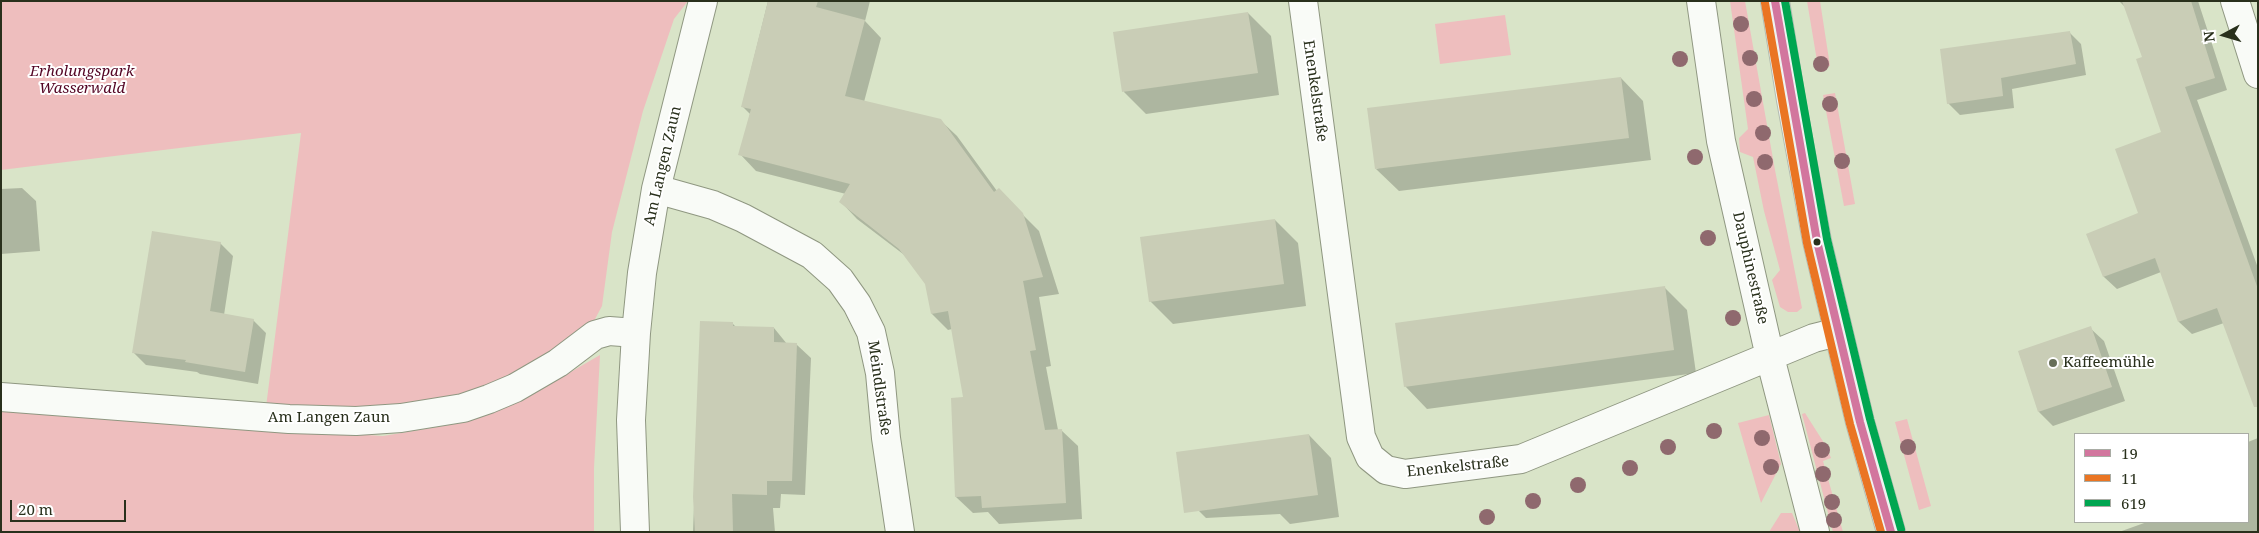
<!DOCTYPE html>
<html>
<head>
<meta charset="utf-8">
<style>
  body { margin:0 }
  #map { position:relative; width:2259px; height:533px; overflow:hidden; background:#d9e4c8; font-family:"Noto Serif",serif }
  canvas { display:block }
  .frame { position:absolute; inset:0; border:2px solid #29301c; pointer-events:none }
  .legend { position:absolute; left:2074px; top:433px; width:175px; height:90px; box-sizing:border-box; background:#fff; border:1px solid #a9aca4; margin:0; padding:6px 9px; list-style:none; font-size:15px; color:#29301c }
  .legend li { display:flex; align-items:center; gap:10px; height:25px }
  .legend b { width:25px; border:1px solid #a9aca4 }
  .north { position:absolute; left:2199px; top:10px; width:50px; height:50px; -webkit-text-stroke:4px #fff; paint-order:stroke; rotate:264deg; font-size:14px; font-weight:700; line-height:20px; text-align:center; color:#29301c }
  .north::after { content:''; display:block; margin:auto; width:18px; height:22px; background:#29301c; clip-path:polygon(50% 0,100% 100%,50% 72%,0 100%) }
  .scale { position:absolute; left:10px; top:500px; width:116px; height:22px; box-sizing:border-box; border:2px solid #29301c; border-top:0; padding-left:6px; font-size:15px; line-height:18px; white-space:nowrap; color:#29301c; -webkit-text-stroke:4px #fff; paint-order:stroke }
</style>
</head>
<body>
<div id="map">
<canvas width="2259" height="533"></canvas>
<div class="frame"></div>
<ul class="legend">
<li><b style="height:6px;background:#d2769e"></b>19</li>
<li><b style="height:6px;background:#ea7523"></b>11</li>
<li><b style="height:6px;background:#00a651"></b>619</li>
</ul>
<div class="north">N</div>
<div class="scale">20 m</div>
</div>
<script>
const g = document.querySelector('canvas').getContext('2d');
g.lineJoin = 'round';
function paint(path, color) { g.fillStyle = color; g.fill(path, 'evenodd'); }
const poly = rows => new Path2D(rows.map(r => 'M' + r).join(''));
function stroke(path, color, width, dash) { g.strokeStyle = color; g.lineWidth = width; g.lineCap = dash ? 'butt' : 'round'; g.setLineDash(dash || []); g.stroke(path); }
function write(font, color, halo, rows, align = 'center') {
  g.font = font + ' "Noto Serif",serif'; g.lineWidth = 4; g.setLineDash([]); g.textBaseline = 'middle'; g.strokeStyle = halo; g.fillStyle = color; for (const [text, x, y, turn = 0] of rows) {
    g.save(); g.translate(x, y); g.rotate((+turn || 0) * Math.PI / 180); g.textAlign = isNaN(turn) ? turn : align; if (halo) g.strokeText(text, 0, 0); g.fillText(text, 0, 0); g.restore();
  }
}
paint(poly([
  [1,1,688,1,674,19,643,111,612,232,602,306,594,321,575,339,481,393,369,409,266,407,301,133,1,170],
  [1730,1,1745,1,1775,170,1802,308,1797,312,1788,312,1780,307,1772,280,1780,270,1764,211,1753,157,1740,152,1739,138,1748,129],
  [1807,1,1820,1,1830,66,1818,67],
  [1505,15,1511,55,1440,64,1435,24],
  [1835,93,1855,204,1844,206,1823,95],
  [600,355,594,468,594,532,1,532,1,410,64,416,383,436,467,422,557,380],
  [1805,413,1826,446,1831,458,1823,461,1843,532,1833,532,1802,414],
  [1769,415,1781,464,1761,503,1738,423],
  [1907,419,1931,506,1919,510,1895,422],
  [1781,513,1792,513,1800,532,1769,532]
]), '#eebebe');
paint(poly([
  [768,1,870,1,865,21,881,38,864,102,940,120,957,136,997,191,998,190,1039,231,1059,294,1039,297,1051,366,1046,367,1058,430,1061,430,1078,446,1082,519,999,524,988,512,973,513,956,497,965,398,952,329,948,330,932,314,926,284,907,257,857,219,841,202,846,194,756,171,740,154,750,114,742,106],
  [2119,1,2198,1,2227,90,2197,100,2258,268,2258,406,2224,323,2192,334,2179,322,2161,272,2117,289,2104,277,2088,235,2140,214,2162,133,2143,58,2128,10],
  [1248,13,1271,36,1279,95,1146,114,1124,92,1115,33],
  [2069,32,2081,44,2086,75,2012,89,2014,108,1960,115,1948,103],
  [1621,78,1643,101,1651,160,1399,191,1376,169],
  [22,188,36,201,40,251,1,254,1,189],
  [1275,220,1298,243,1306,306,1173,324,1150,301],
  [220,243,233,256,224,315,253,320,266,333,258,384,200,374,197,372,146,365,133,352],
  [1665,288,1687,310,1696,373,1427,409,1405,386],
  [701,322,732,323,736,327,774,328,787,344,797,345,811,358,805,495,781,494,780,508,773,508,775,532,693,532],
  [2090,328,2104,341,2125,401,2053,426,2039,412,2019,352],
  [1309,435,1331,458,1339,517,1290,524,1280,514,1206,518,1183,495],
  [2258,438,2258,532,2119,532,2147,522,2248,522,2248,442]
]), '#0003');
paint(poly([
  [768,1,818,1,816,7,865,20,845,96,941,119,994,192,999,188,1023,213,1043,277,1023,281,1036,350,1030,351,1045,430,1062,429,1066,503,982,508,981,496,955,497,951,398,963,397,948,311,931,314,925,284,899,249,839,202,850,184,738,155,751,109,741,107],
  [2122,1,2191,1,2215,78,2185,87,2258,289,2258,407,2254,407,2217,308,2178,322,2155,258,2103,277,2086,234,2138,213,2115,149,2161,132,2136,59,2142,57],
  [1248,12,1258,73,1122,92,1113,32],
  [2070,31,2076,64,2001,78,2003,96,1947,104,1940,49],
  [1621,77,1629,138,1375,169,1367,108],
  [1275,219,1284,284,1149,302,1140,237],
  [152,231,221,242,210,311,254,319,245,372,185,362,186,360,132,353],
  [1665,286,1674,350,1404,387,1395,323],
  [700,321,733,322,733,326,774,327,774,342,797,343,792,481,767,481,767,495,732,494,733,532,695,532,693,497],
  [2091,326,2112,387,2038,412,2018,351],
  [1309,434,1318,495,1184,513,1176,452]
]), '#c9cdb6');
const minor = poly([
  [1303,1,1361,437,1370,457,1386,470,1405,474,1521,459,1814,338,1838,332],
  [1701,1,1721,141,1770,357,1815,532],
  [2235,1,2258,74],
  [656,189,713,205,743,218,812,255,840,280,857,304,871,332,880,373,886,438,900,532],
  [1,397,289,419,356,421,401,418,463,408,489,399,515,388,558,363,595,335,609,331,636,333],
  [635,532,631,420,636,333,642,273,656,189,703,1]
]);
const major = poly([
  [1775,1,1791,100,1817,241,1860,422,1891,532]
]);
stroke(minor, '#8f9781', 30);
stroke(major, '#b3bcb1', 30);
stroke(minor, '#f9fbf7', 28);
stroke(major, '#eff3f1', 28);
stroke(poly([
  [1775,1,1817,241,1860,422,1891,532]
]), '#d2769e', 8);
stroke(poly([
  [1765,3,1807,243,1850,424,1881,532]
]), '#ea7523', 8);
stroke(poly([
  [1785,1,1827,239,1870,419,1901,529]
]), '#00a651', 8);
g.fillStyle = '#8f696e';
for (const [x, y] of [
  [1741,24],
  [1750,58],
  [1680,59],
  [1821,64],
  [1754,99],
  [1830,104],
  [1763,133],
  [1695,157],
  [1842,161],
  [1765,162],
  [1708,238],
  [1733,318],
  [1714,431],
  [1762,438],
  [1668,447],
  [1908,447],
  [1822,450],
  [1771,467],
  [1630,468],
  [1823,474],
  [1578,485],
  [1533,501],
  [1832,502],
  [1487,517],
  [1834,520]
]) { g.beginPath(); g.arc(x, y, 8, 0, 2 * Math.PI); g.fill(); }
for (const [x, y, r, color] of [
  [1817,242,4.5,"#29301c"],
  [2053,363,5,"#676f58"]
]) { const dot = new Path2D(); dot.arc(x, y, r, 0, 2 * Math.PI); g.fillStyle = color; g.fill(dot); stroke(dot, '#fff', 2); }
write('italic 15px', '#530524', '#fff', [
  ["Erholungspark",82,72],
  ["Wasserwald",82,89]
]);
write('15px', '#29301c', '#fff', [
  ["Enenkelstraße",1315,91,82],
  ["Am Langen Zaun",663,166,-77],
  ["Dauphinestraße",1750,268,77],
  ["Meindlstraße",879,388,82],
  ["Am Langen Zaun",329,418],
  ["Enenkelstraße",1458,467,-6]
]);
write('15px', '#29301c', '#fff', [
  ["Kaffeemühle",2063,363]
], 'left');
</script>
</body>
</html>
